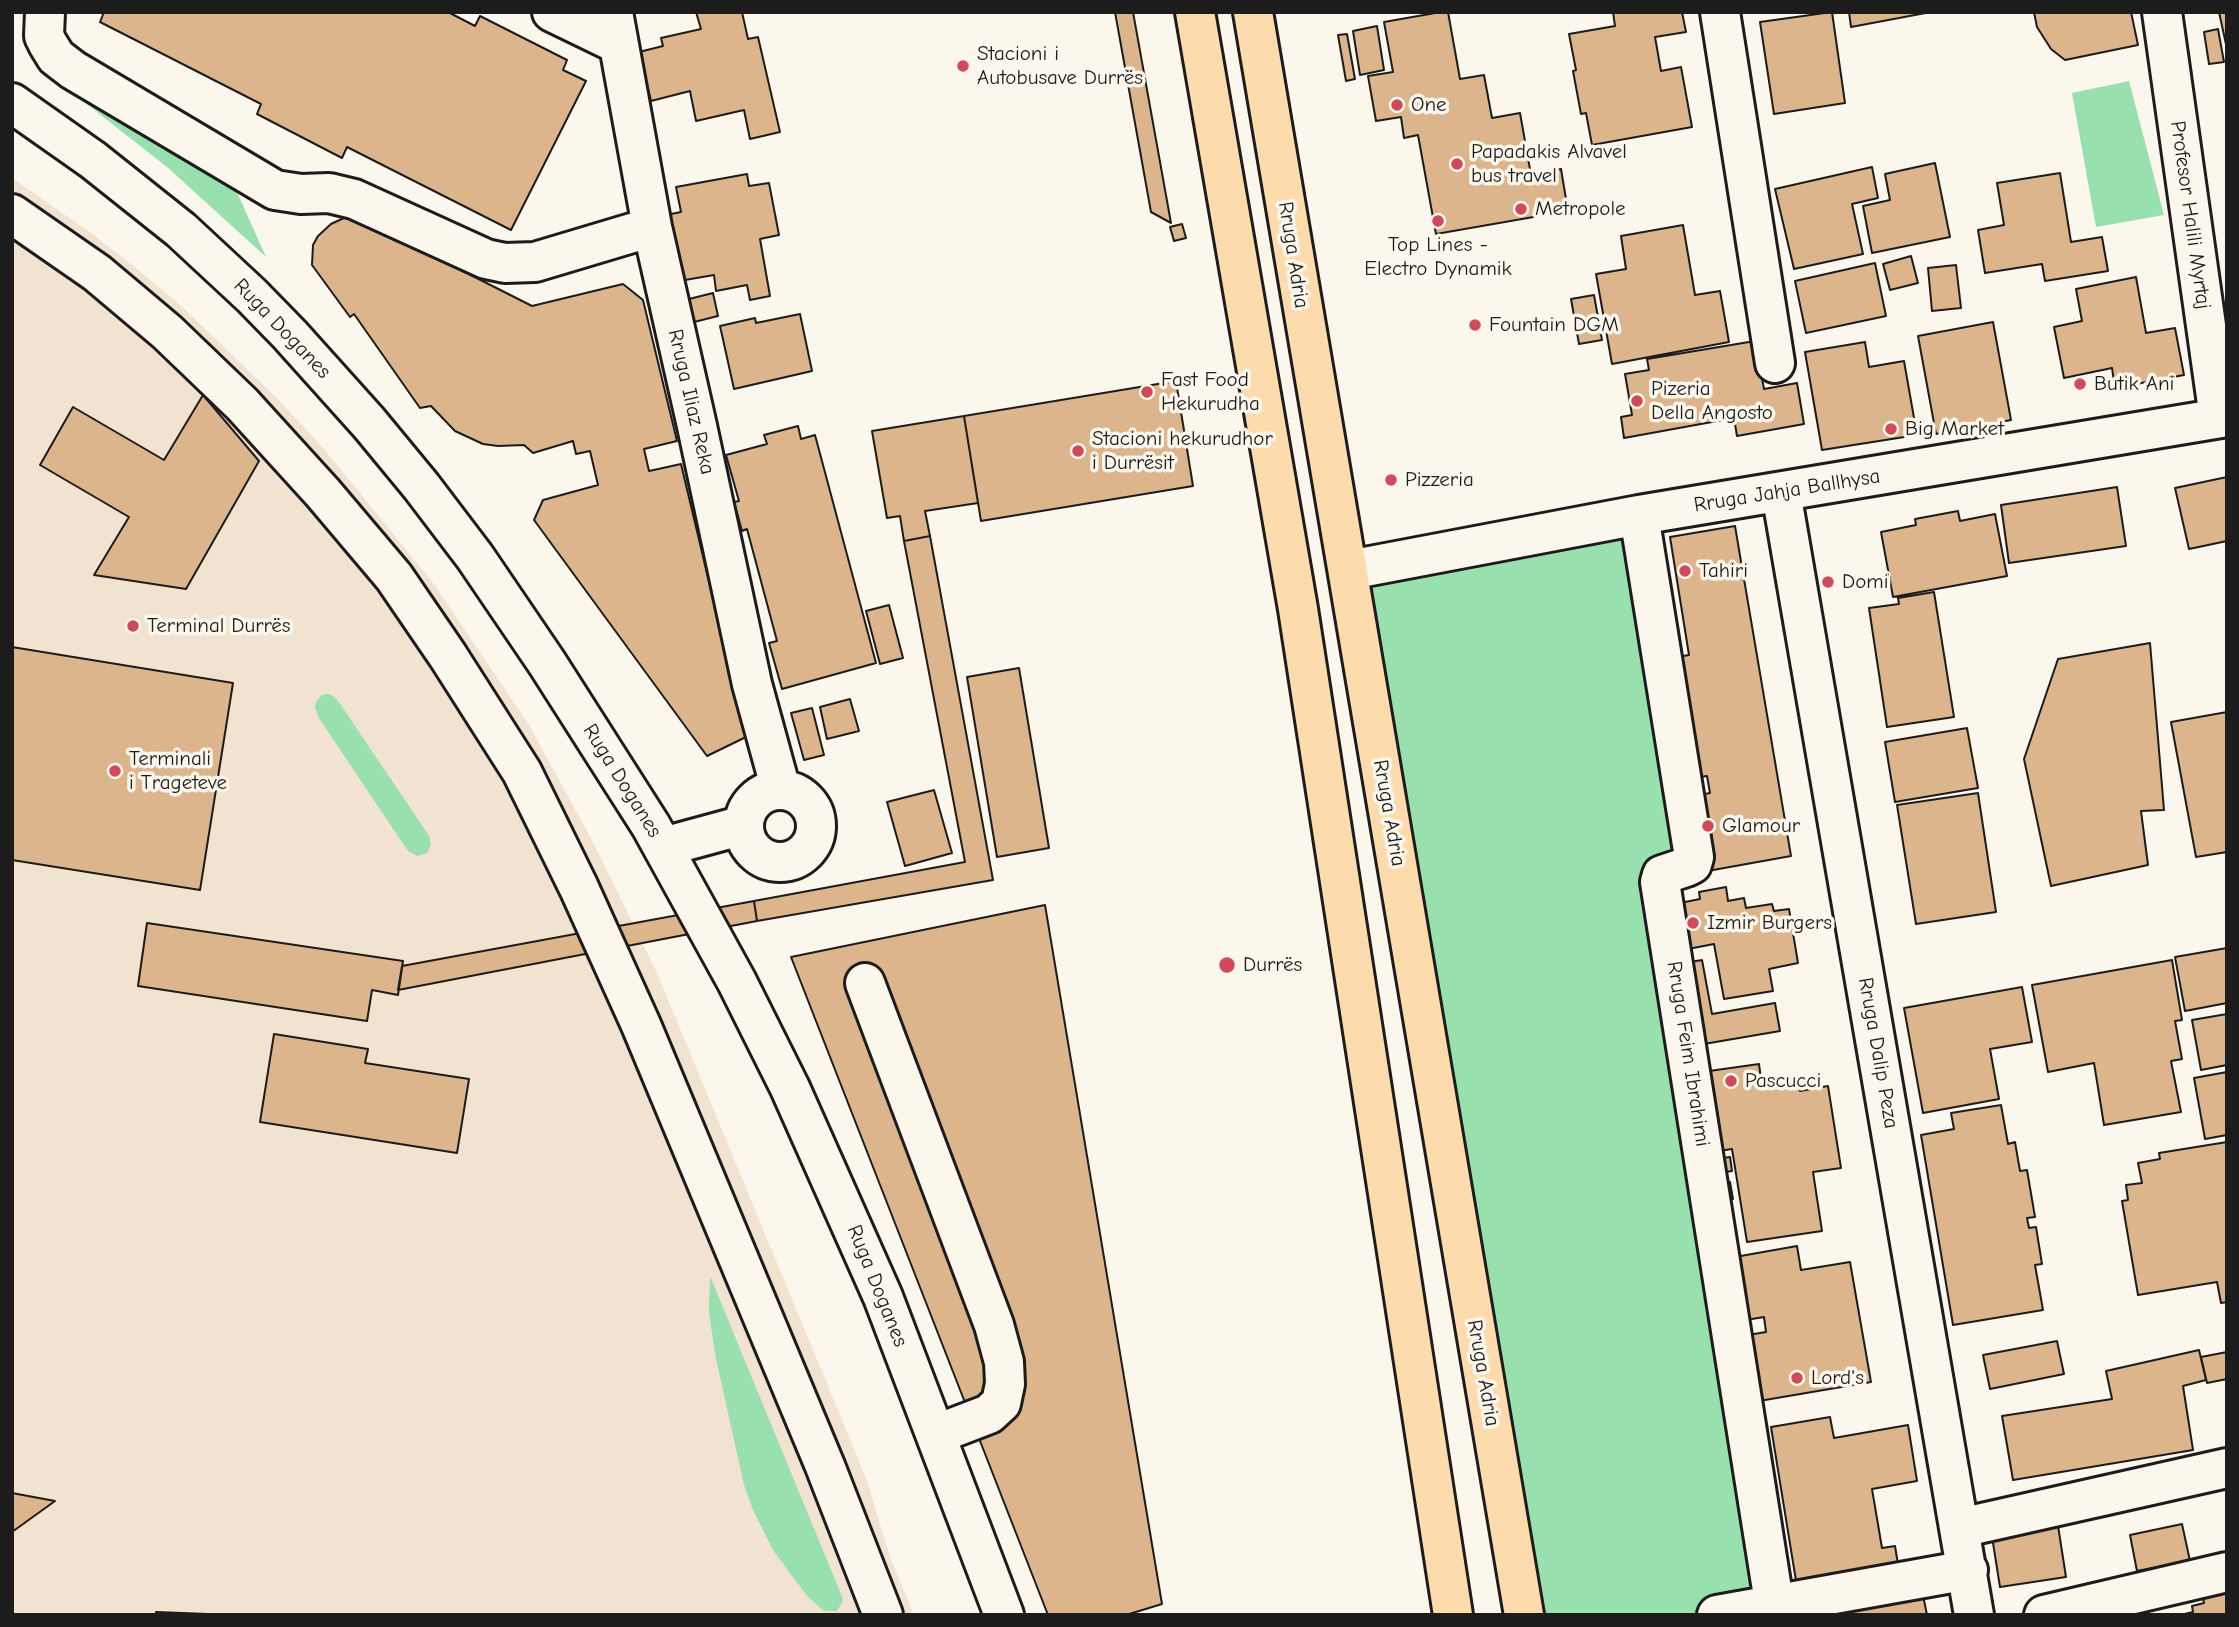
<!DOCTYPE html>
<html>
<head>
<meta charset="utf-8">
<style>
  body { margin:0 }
  #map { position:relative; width:2239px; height:1627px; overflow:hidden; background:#fbf7ec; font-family:"Comic Neue",sans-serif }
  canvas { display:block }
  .frame { position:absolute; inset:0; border:14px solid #1c1c1c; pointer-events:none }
</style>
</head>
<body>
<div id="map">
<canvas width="2239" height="1627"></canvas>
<div class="frame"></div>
</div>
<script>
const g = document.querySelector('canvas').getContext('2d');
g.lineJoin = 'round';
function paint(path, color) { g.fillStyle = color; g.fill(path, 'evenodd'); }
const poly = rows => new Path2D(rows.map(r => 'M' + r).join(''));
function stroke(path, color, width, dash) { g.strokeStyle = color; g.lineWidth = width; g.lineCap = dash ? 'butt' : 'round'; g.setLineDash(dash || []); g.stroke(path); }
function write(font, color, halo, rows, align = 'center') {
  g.font = font + ' "Comic Neue",sans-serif'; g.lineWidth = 7; g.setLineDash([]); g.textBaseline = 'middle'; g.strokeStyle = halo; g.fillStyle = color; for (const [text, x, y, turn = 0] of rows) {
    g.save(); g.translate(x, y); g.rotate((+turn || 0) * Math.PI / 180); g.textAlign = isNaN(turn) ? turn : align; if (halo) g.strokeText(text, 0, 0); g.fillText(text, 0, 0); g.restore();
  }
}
paint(poly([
  [12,178,91,233,132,265,178,303,274,395,324,449,434,584,529,725,594,844,657,973,866,1478,890,1557,914,1615,12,1615]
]), '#f2e3d0');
paint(poly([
  [51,76,208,165,236,190,266,257,167,167],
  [2129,81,2164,215,2096,227,2072,93],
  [1626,536,1677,853,1642,865,1756,1615,1525,1615,1366,585],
  [328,694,333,696,339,702,429,836,431,844,427,853,417,856,408,851,319,718,315,708,316,702,322,695],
  [710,1276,841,1594,843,1601,837,1611,824,1611,807,1596,773,1550,753,1510,744,1485,715,1354,709,1312]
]), '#98e0ae');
const building = poly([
  [104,12,448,12,475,26,480,16,567,60,563,70,586,81,511,230,347,147,342,158,257,114,261,104,100,22,104,12],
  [696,12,742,12,748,39,758,37,780,132,750,139,744,110,696,121,690,91,651,101,639,52,663,46,661,38,701,29,696,12],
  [1115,12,1133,12,1171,223,1151,212,1115,12],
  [1441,12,1448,12,1460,79,1484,75,1492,118,1520,113,1531,175,1561,169,1568,211,1436,234,1418,135,1404,138,1401,117,1376,121,1368,76,1393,72,1384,22,1441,12],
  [1613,12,1682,12,1686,32,1655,37,1661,71,1681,67,1692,127,1592,145,1586,113,1581,114,1573,71,1576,70,1569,34,1615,26,1613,12],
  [1832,12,1845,103,1774,114,1760,22,1832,12],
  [1849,12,1931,12,1851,27,1849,12],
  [2034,12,2131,12,2138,45,2065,60,2051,49,2037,27,2034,12],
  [2219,12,2227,12,2227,49,2219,12],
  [1377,26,1384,70,1360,75,1353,31,1377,26],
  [2218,29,2224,62,2209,64,2204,32,2218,29],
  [1347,34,1355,79,1346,81,1338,35,1347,34],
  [1935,163,1950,237,1872,253,1863,206,1890,200,1885,174,1935,163],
  [1872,167,1878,198,1852,204,1863,254,1794,269,1775,189,1872,167],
  [2060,173,2071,242,2102,237,2108,271,2045,281,2042,264,1985,273,1978,230,2004,225,1997,183,2060,173],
  [747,174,749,186,769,183,779,235,760,239,770,296,750,300,747,285,716,291,714,275,679,281,666,215,681,212,676,187,747,174],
  [346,217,355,217,366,222,532,306,623,284,643,300,677,441,644,449,649,471,681,464,746,737,707,756,534,520,543,500,598,485,590,451,576,454,573,441,533,453,524,445,498,446,483,444,455,431,431,406,420,408,354,314,350,317,312,265,313,245,318,236,331,224,346,217],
  [1182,224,1186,238,1174,241,1170,227,1182,224],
  [1683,225,1695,295,1720,291,1729,342,1612,364,1596,274,1626,269,1621,236,1683,225],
  [1911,256,1918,283,1890,290,1883,264,1911,256],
  [1875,263,1886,316,1806,333,1795,281,1875,263],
  [1956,265,1961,308,1932,311,1928,268,1956,265],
  [2136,277,2146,333,2175,328,2184,375,2115,388,2112,368,2064,378,2054,327,2082,321,2076,289,2136,277],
  [713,293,718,316,690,323,685,300,713,293],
  [1594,295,1602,340,1579,344,1571,299,1594,295],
  [800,314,812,371,734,389,720,326,755,318,756,323,800,314],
  [1993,322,2011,420,1936,434,1918,336,1993,322],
  [1755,341,1764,389,1797,383,1804,424,1737,436,1734,418,1624,438,1621,417,1632,415,1625,374,1649,370,1647,359,1755,341],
  [1865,342,1869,367,1904,361,1917,435,1822,450,1805,352,1865,342],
  [1176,381,1193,486,981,521,964,416,1176,381],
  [203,395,259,461,186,589,94,575,129,517,40,465,73,407,164,460,203,395],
  [964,416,978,503,925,511,930,536,904,541,900,516,887,518,872,431,964,416],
  [798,426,801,439,815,435,876,663,782,689,769,643,777,641,747,529,742,531,734,502,739,501,726,455,767,444,764,435,798,426],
  [2227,477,2227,541,2189,549,2175,488,2227,477],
  [2117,487,2126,546,2009,563,2001,505,2117,487],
  [1958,511,1960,521,1995,514,2007,576,1893,597,1881,532,1916,525,1915,519,1958,511],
  [1735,526,1791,856,1702,872,1689,797,1710,793,1707,776,1687,779,1666,659,1689,655,1670,537,1735,526],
  [930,536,993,880,757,921,754,901,965,862,904,541,930,536],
  [1934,592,1954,717,1887,727,1869,608,1899,604,1898,598,1934,592],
  [889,605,903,658,880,664,866,611,889,605],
  [2150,643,2164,810,2141,811,2148,865,2051,886,2024,759,2058,659,2150,643],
  [12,647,233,683,200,890,12,860,12,647],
  [1019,668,1049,848,997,857,967,677,1019,668],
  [850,699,859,731,827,739,820,707,850,699],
  [812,708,824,755,804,760,791,713,812,708],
  [2227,712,2227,852,2196,857,2171,722,2227,712],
  [1967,728,1978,788,1895,802,1885,742,1967,728],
  [934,790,952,853,905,866,887,802,934,790],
  [1978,793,1996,912,1916,924,1897,805,1978,793],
  [1726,887,1728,901,1744,898,1746,908,1772,904,1774,911,1789,909,1798,963,1769,969,1773,991,1724,999,1714,944,1688,949,1680,903,1700,899,1699,892,1726,887],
  [754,901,757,921,398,990,402,966,754,901],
  [1045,905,1162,1604,1126,1615,1048,1615,791,957,1045,905],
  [147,923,403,961,398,995,372,990,367,1021,138,986,147,923],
  [2227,948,2227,1003,2185,1011,2175,957,2227,948],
  [1702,960,1712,1014,1775,1003,1780,1031,1698,1045,1684,963,1702,960],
  [2172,960,2182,1020,2175,1021,2182,1059,2171,1061,2181,1112,2104,1125,2094,1063,2048,1072,2032,985,2172,960],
  [2022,987,2032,1042,1990,1049,1999,1099,1923,1113,1904,1008,2022,987],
  [2227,1014,2227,1065,2201,1070,2192,1020,2227,1014],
  [274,1034,368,1049,365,1063,469,1079,457,1153,260,1122,274,1034],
  [1759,1064,1761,1079,1775,1076,1777,1086,1798,1083,1800,1091,1828,1086,1841,1168,1813,1172,1822,1231,1747,1242,1732,1149,1713,1152,1702,1072,1759,1064],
  [2227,1072,2227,1135,2205,1139,2194,1078,2227,1072],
  [2001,1105,2008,1144,2015,1142,2020,1171,2027,1170,2035,1217,2027,1218,2029,1228,2036,1227,2042,1264,2035,1265,2043,1310,1953,1325,1921,1135,1954,1129,1951,1113,2001,1105],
  [2227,1142,2227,1302,2221,1303,2217,1282,2138,1295,2122,1201,2128,1200,2126,1185,2142,1183,2138,1163,2160,1159,2159,1153,2227,1142],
  [1730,1157,1732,1171,1712,1174,1709,1160,1730,1157],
  [1730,1182,1733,1199,1718,1202,1716,1185,1730,1182],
  [1797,1246,1801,1270,1850,1262,1871,1382,1759,1401,1748,1335,1766,1332,1764,1317,1746,1320,1735,1257,1797,1246],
  [2057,1341,2064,1374,1990,1389,1983,1355,2057,1341],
  [2199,1350,2206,1380,2183,1386,2193,1450,2013,1480,2002,1416,2112,1399,2106,1371,2199,1350],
  [2227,1352,2227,1379,2207,1383,2201,1357,2227,1352],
  [1830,1417,1834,1438,1908,1425,1917,1481,1872,1489,1882,1548,1895,1546,1900,1576,1798,1593,1771,1427,1830,1417],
  [12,1493,55,1501,12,1532,12,1493],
  [2056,1513,2066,1577,2000,1587,1990,1524,2056,1513],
  [2182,1524,2190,1561,2137,1571,2130,1535,2182,1524],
  [1922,1590,1927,1615,1797,1615,1922,1590],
  [2227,1593,2227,1615,2180,1615,2193,1612,2192,1606,2204,1603,2203,1598,2227,1593],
  [156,1612,234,1615,156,1615,156,1612]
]);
paint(building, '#dcb58d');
stroke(building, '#1c1c1c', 2);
const street = poly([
  [45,12,44,36,48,44,56,57,73,70,275,190,301,194,329,193,354,199,486,259,505,263,535,262,652,227],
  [552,12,618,44],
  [613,12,652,227,697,426,752,684,781,790],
  [1720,12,1775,363],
  [2162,12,2219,418],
  [12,214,97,273,167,332,242,404,323,493,394,577,448,656,522,772,579,888,641,1025,825,1466,883,1615],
  [1781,492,1974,1615],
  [1639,515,1694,857,1692,864,1686,867,1662,875,1660,882,1776,1615],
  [1349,570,1639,515,2227,417],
  '744 826a36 36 0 1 1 72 0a36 36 0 1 1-72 0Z',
  [663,847,744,825],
  [865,983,994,1325,1004,1362,1005,1384,1001,1403,989,1414,937,1434],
  [1960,1528,2227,1468],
  [1717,1615,1968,1570],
  [2044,1615,2227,1572]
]);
const secondary = poly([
  [12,103,93,160,181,230,252,296,290,335,369,423,421,486,475,557,547,663,651,826,737,982,790,1088,883,1297,1004,1615]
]);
const primary = poly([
  [1195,12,1298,609,1453,1615],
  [1253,12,1524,1615]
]);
stroke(street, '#1c1c1c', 44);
stroke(secondary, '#1c1c1c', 44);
stroke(primary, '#1c1c1c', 44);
stroke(street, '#fbf7ec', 38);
stroke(secondary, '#fbf7ec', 38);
stroke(primary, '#fedbac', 38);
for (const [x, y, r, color] of [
  [963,66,7,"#d1495b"],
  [1397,105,7,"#d1495b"],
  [1457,164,7,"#d1495b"],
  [1521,209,7,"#d1495b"],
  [1438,221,7,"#d1495b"],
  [1475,325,7,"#d1495b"],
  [2080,384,7,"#d1495b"],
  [1147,392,7,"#d1495b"],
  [1637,401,7,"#d1495b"],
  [1891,429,7,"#d1495b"],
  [1078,451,7,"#d1495b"],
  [1391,480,7,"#d1495b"],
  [1685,571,7,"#d1495b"],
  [1828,582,7,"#d1495b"],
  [133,626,7,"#d1495b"],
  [115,771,7,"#d1495b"],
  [1708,826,7,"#d1495b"],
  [1693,923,7,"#d1495b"],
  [1227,965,9,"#d1495b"],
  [1731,1081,7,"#d1495b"],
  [1797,1378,7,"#d1495b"]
]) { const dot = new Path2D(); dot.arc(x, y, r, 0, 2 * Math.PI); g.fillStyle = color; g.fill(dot); stroke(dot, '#fbf7ec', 2.5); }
write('21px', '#1c1c1c', '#fbf7ec', [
  ["Stacioni i",977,54],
  ["Autobusave Durrës",977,78],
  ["One",1411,105],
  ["Papadakis Alvavel",1471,152],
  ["bus travel",1471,176],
  ["Metropole",1535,209],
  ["Top Lines -",1438,245,"center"],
  ["Electro Dynamik",1438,269,"center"],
  ["Fountain DGM",1489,325],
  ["Fast Food",1161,380],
  ["Hekurudha",1161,404],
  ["Butik Ani",2094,384],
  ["Pizeria",1651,389],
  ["Della Angosto",1651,413],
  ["Big Market",1905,429],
  ["Stacioni hekurudhor",1092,439],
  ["i Durrësit",1092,463],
  ["Pizzeria",1405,480],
  ["Tahiri",1699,571],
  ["Domi",1842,582],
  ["Terminal Durrës",147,626],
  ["Terminali",129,759],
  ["i Trageteve",129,783],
  ["Glamour",1722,826],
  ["Izmir Burgers",1707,923],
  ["Durrës",1243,965],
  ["Pascucci",1745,1081],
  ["Lord's",1811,1378]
], 'left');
write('21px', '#1c1c1c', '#fbf7ec', [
  ["Profesor Halili Myrtaj",2190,215,82],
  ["Rruga Adria",1293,255,81],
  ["Ruga Doganes",282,329,46],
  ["Rruga Iliaz Reka",691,402,77],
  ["Rruga Jahja Ballhysa",1787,491,-9],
  ["Ruga Doganes",622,781,58],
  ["Rruga Adria",1389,813,80],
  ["Rruga Dalip Peza",1878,1053,80],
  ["Rruga Feim Ibrahimi",1688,1054,81],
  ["Ruga Doganes",877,1286,68],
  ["Rruga Adria",1483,1373,80]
]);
</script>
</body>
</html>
